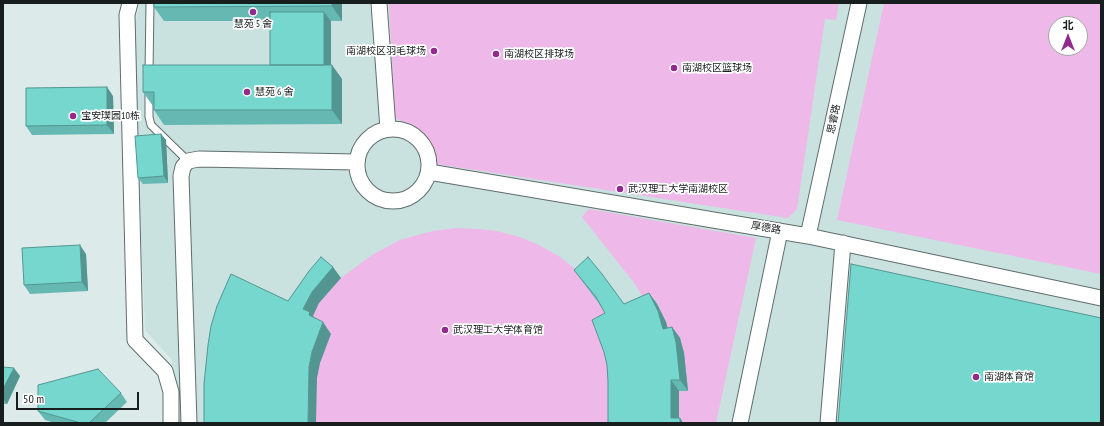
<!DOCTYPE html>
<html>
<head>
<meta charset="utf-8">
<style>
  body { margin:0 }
  #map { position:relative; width:1104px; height:426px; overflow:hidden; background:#dcebe9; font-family:"PT Sans Narrow","Noto Sans SC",sans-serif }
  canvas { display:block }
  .frame { position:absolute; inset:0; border:4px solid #181d1d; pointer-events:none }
  .north { position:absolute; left:1048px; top:16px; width:40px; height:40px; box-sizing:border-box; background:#fff; border:1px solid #a3a5a5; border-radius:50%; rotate:0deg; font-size:11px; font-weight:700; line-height:16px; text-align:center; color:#181d1d }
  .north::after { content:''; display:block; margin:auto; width:14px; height:18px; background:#92298d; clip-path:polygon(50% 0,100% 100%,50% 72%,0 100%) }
  .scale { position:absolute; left:16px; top:392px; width:123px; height:18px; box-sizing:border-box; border:2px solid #181d1d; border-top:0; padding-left:5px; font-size:12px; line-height:14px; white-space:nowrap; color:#181d1d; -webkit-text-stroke:3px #fff; paint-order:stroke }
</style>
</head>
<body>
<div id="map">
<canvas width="1104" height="426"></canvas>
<div class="frame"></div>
<div class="north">北</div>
<div class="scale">50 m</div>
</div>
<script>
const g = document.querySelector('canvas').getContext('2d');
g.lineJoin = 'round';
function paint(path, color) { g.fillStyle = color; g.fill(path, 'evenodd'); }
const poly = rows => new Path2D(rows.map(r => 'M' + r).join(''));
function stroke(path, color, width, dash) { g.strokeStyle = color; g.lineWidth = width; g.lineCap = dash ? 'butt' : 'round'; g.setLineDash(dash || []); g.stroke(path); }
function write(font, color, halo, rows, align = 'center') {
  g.font = font + ' "PT Sans Narrow","Noto Sans SC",sans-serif'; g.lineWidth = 3.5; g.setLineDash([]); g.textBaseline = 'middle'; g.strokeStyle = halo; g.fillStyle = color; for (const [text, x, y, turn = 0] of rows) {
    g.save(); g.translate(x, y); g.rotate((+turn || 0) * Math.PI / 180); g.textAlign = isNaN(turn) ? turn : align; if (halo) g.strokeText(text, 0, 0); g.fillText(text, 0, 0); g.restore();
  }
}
paint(poly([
  [139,3,1101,3,1101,423,176,423,172,360,145,330,133,38],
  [1056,24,1080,24,1080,48,1056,48]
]), '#c9e2e0');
paint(poly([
  [389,3,839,3,836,20,825,19,797,209,788,218,436,164,434,151,424,134,417,128,395,118],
  [884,3,1101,3,1101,274,837,220],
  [1056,24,1080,24,1080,48,1056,48],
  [589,209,756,238,716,423,212,423,329,268,341,278,372,255,400,240,414,236,433,231,457,228,477,229,497,231,520,237,539,245,560,257,585,277,610,285,632,316,649,308,635,284,582,217]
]), '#eeb8e9');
const service = poly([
  [149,73,150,3],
  [149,91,149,117,151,125,188,161]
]);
const minor = poly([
  [130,3,127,15,135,340,165,371,171,392,171,423],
  [379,3,388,129],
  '357 165a36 36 0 1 1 72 0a36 36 0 1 1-72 0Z',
  [429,172,808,236,1101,298],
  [808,236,859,3],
  [189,423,181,176,183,167,188,161,199,159,356,162],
  [740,423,780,231],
  [828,423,843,243]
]);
stroke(service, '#606d6c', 9);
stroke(minor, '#606d6c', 17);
stroke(service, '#fff', 7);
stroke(minor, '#fff', 15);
paint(poly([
  [342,3,342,21,331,21,331,65,342,79,342,124,164,125,154,110,154,106,153,106,143,92,270,65,270,21,164,21,154,7],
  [113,96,114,134,32,135,26,126],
  [161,134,166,140,168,183,143,184,138,178],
  [86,254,88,291,30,294,24,285],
  [574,270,624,304,649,293,657,304,666,322,667,328,672,327,680,338,684,353,688,391,679,391,679,418,680,418,683,423,608,423,608,381,605,313,598,302,582,281],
  [3,367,20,376,7,404,3,404],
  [121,393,127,402,105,423,55,423,45,420,38,411]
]), '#65b9b2');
paint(poly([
  [332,3,342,3,342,21,332,6],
  [324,12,331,21,331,79,324,70],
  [332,65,342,79,342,124,332,110],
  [107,87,113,96,114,134,107,125],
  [161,134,166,140,168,183,164,176],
  [80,245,86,254,88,291,82,282],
  [333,267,341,278,319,303,313,316,318,323,303,309,312,292],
  [649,293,657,304,666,322,671,340,663,329],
  [323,322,331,334,320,363,317,378,316,423,308,423,309,367,312,352],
  [672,327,680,338,684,353,688,391,680,380],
  [14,368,20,376,7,404,3,399,3,389],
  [671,380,679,391,679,423,671,418],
  [680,418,683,423,680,423]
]), '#539691');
const building = poly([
  [154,3,332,3,332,6,154,7,154,3],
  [270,12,324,12,324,65,270,65,270,12],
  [143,65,332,65,332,110,154,110,154,92,143,92,143,65],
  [107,87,107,125,26,126,26,88,107,87],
  [161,134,164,176,138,178,135,136,161,134],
  [80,245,82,282,24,285,22,248,80,245],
  [321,257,333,267,312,292,303,309,310,312,309,315,323,322,312,352,309,367,308,423,204,423,204,384,208,345,211,326,217,306,231,274,288,301,309,271,321,257],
  [588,257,602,274,624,304,649,293,658,311,663,329,672,327,676,342,680,380,671,380,671,418,680,418,680,423,608,423,608,381,607,365,604,352,592,320,605,313,596,297,574,270,588,257],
  [851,264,1101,318,1101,423,838,423,851,264],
  [3,367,14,368,3,389,3,367],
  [98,369,121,393,89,423,81,423,38,411,38,385,98,369]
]);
paint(building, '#76d7cf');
stroke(building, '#539691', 1);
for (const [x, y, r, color] of [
  [253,12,4,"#92298d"],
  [434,51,4,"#92298d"],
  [496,54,4,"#92298d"],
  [674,68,4,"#92298d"],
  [247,92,4,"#92298d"],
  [73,116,4,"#92298d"],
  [620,189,4,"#92298d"],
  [445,330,4,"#92298d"],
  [976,377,4,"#92298d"]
]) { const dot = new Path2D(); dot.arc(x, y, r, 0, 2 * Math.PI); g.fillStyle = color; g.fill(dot); stroke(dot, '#fff', 1.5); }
write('10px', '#181d1d', '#fff', [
  ["慧苑 5 舍",253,24,"center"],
  ["南湖校区羽毛球场",426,51,"right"],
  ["南湖校区排球场",504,54],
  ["南湖校区篮球场",682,68],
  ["慧苑 6 舍",255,92],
  ["宝安璞园10栋",81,116],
  ["武汉理工大学南湖校区",628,189],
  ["武汉理工大学体育馆",453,330],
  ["南湖体育馆",984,377]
], 'left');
write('10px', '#181d1d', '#fff', [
  ["思睿路",834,119,-78],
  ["厚德路",766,228,10]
]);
</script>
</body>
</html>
